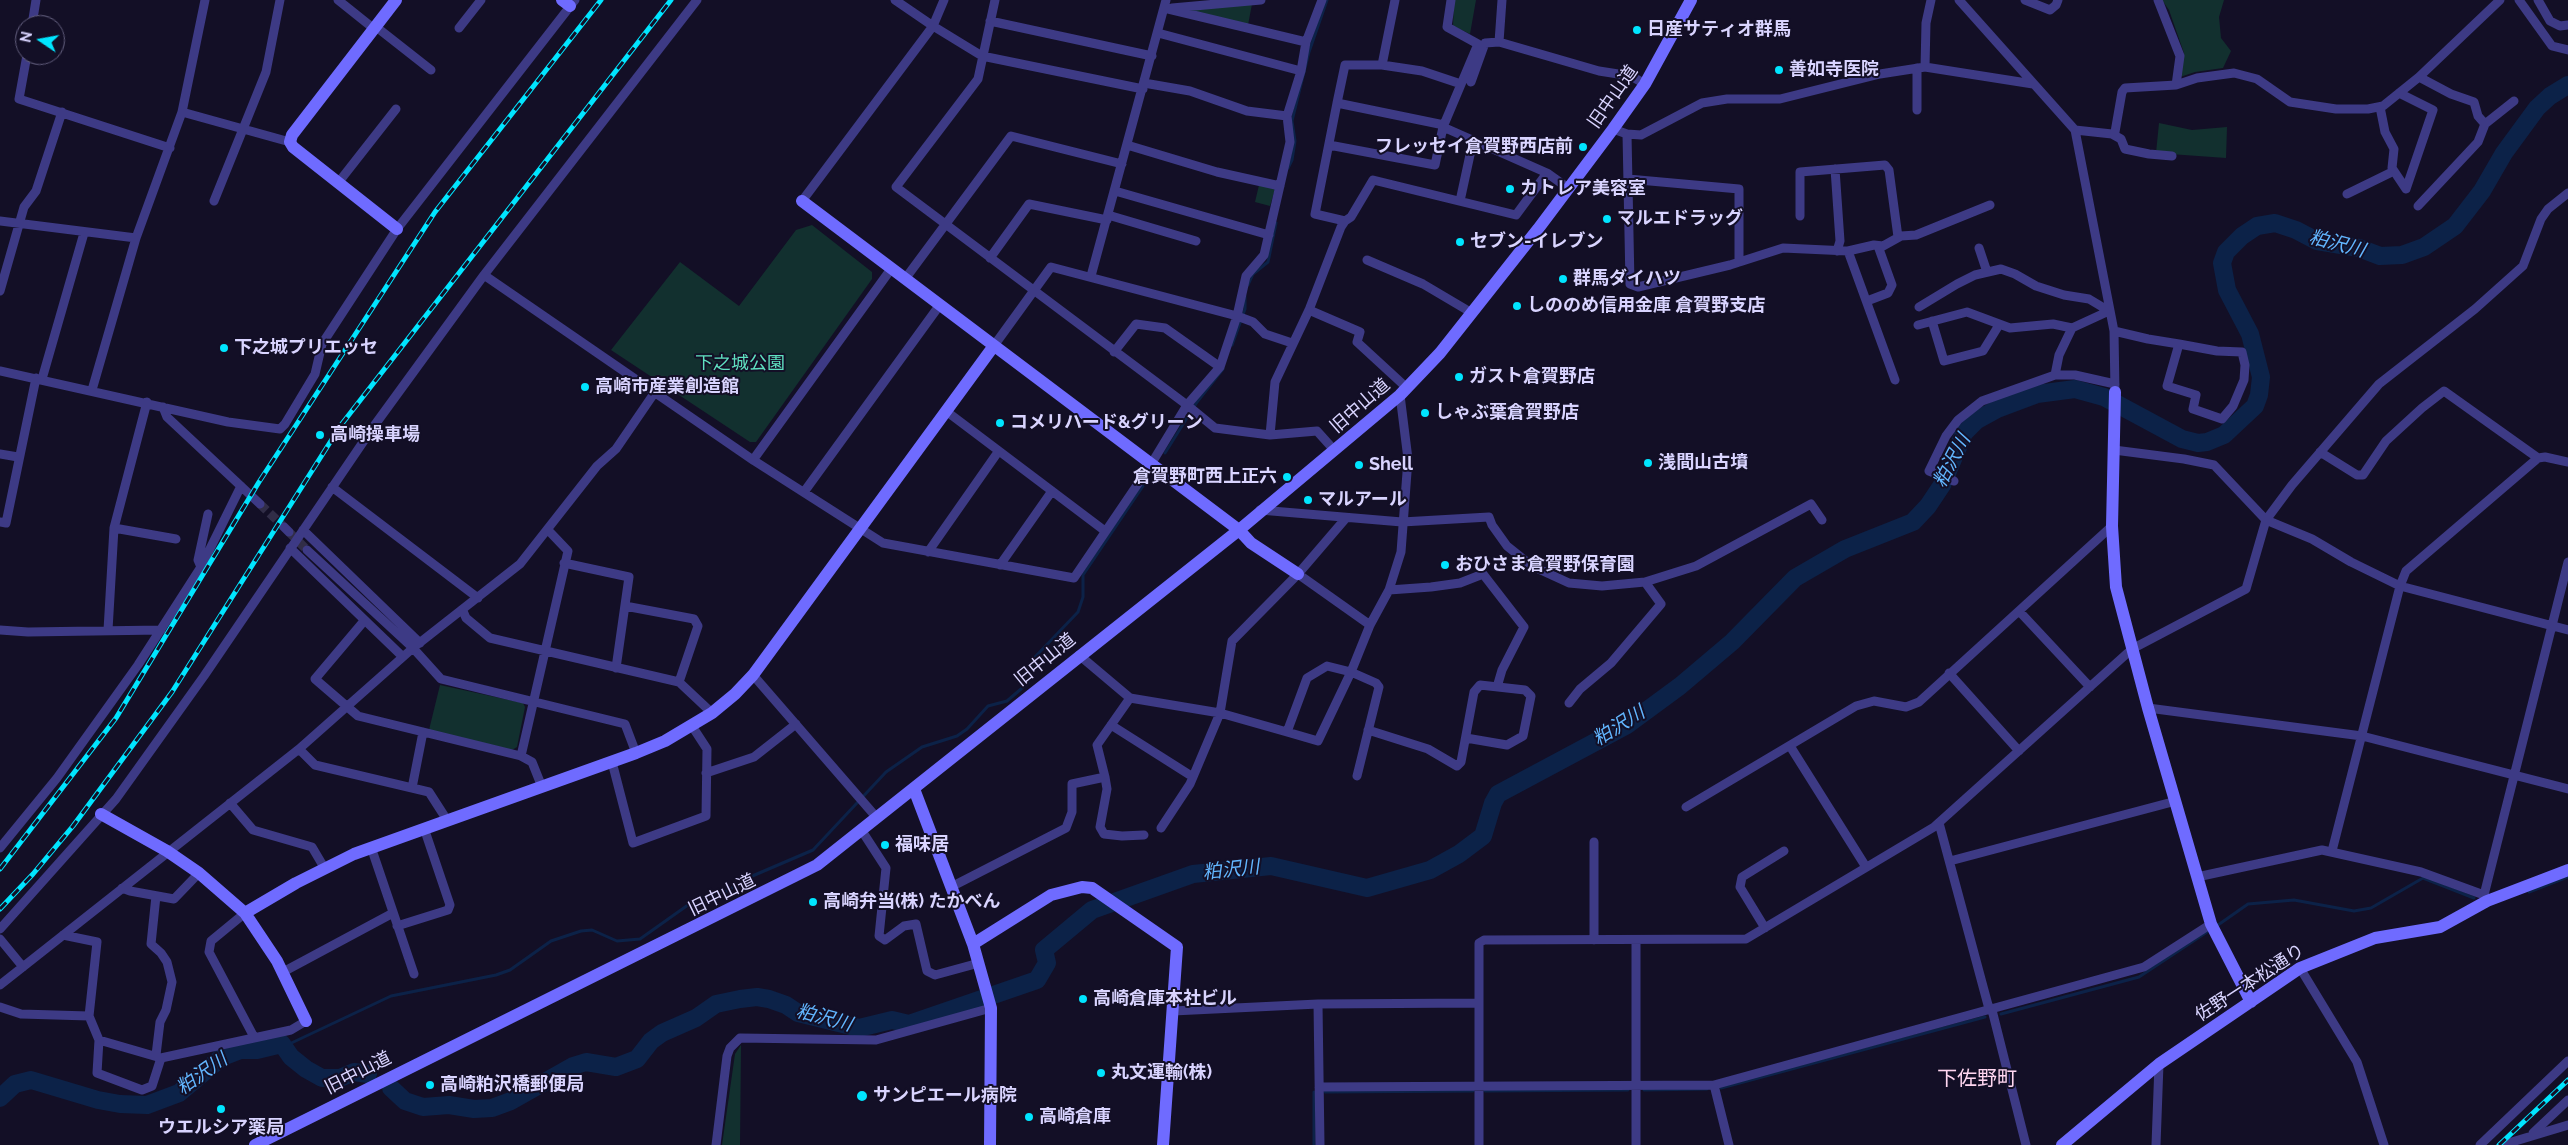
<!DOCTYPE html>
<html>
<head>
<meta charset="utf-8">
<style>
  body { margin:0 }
  #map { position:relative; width:2568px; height:1145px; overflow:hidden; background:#130f26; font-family:Raleway,sans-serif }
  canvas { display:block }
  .north { position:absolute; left:15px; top:15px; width:50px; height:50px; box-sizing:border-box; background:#130f26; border:1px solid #625e7d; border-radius:50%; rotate:282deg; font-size:14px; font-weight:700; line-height:20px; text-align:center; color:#d9d4ff }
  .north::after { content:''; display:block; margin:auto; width:18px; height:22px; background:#00e5ff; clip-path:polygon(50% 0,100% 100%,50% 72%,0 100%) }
</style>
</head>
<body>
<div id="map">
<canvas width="2568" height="1145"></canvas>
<div class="north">N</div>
</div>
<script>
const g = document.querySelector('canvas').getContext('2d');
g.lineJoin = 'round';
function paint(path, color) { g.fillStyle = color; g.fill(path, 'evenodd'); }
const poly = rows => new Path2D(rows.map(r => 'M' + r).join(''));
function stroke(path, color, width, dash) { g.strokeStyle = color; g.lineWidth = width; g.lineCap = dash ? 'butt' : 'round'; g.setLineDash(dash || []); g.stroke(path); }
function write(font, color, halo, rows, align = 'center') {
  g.font = font + ' Raleway,"Noto Sans JP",sans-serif'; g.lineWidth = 4; g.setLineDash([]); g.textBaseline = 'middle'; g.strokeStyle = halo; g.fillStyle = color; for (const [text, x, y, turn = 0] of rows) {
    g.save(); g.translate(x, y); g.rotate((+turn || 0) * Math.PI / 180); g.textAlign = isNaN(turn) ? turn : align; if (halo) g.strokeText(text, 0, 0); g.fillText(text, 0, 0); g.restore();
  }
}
paint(poly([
  [1454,0,1476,0,1470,34,1453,26],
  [2162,0,2224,0,2219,17,2221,38,2231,51,2223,68,2195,72,2180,77,2184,53,2169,10],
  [1252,4,1248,25,1182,10],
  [2159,123,2192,130,2227,127,2226,158,2156,153],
  [1259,185,1275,189,1270,206,1255,202],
  [812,225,872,272,872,279,756,442,750,442,611,350,680,262,739,306,796,230],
  [440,685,523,703,525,707,517,747,512,750,429,730],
  [741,1045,740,1145,722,1145,735,1054]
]), '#12302f');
stroke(poly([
  [1288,168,1292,160,1295,141,1292,121,1309,52,1327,0],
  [1248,285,1253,274,1268,262,1276,223],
  [1232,345,1245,309,1245,296],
  [1165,453,1197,402,1223,369],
  [2529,892,2568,877],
  [2218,925,2248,904,2294,900,2354,911,2371,908,2423,878,2474,898],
  [2001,1014,2139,977,2207,932],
  [285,1046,391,996,496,975,510,970,551,941,581,931,592,930,617,941,640,939,695,900,727,891,750,877,813,850,886,772,922,747,957,736,967,729,988,706,1007,701,1028,683,1035,657,1078,612,1083,597,1083,575,1143,486],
  [1721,1088,1985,1017],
  [1644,1090,1707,1089],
  [1485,1091,1628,1090],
  [1325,1092,1473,1091],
  [1314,1145,1314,1092]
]), '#0c2248', 3);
stroke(poly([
  [391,1088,405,1101,423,1107,449,1105,474,1109,492,1108,511,1101,573,1066,586,1062,616,1067,637,1059,651,1041,662,1033,696,1018,716,1004,740,999,757,997,769,999,786,1005,798,1013,859,1028,892,1020,909,1024,1037,980,1047,963,1044,950,1092,910,1193,874,1271,866,1367,888,1430,870,1459,854,1483,836,1493,803,1498,794,1627,725,1680,686,1732,642,1795,578,1845,549,1913,522,1928,506,1942,485,1964,433,1977,420,1997,409,2037,394,2075,389,2104,397,2182,439,2198,443,2207,442,2224,435,2255,406,2259,395,2261,377,2250,334,2227,290,2222,263,2226,252,2242,236,2257,226,2275,223,2296,230,2317,241,2359,248,2380,256,2402,255,2424,247,2455,226,2482,191,2504,153,2537,108,2550,96,2568,85],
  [0,1098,15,1084,31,1080,98,1100,120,1104,147,1105,179,1093,222,1057,240,1050,257,1050,282,1044,291,1057,306,1069,322,1078,340,1078,354,1072,368,1074]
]), '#0c2248', 18);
stroke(poly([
  [260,504,284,527],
  [289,532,307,550]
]), '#312d47', 9, [9, 4.5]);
stroke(poly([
  [338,0,373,28],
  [895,0,933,26,982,56,1143,89],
  [995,0,978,79,896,187,1187,405,1215,428,1270,435,1317,431,1335,451],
  [1395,0,1382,65,1422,71,1461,84],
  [1451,0,1447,27,1478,44,1443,127,1547,173,1568,188],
  [1502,0,1499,42,1599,71,1631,76,1645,84],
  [1959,0,2075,130,2114,331,2115,392],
  [2025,0,2050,10,2056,5,2058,0],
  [2158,0,2180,56,2176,85],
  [2519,0,2552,46,2568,50],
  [2538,0,2550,21,2560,26,2568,25],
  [1164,8,1306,42],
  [1172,8,1261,0],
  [990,21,1152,56],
  [32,25,36,0],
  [375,26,431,70],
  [459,28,481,0],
  [1158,33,1301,71],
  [27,55,19,99,170,148],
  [1382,65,1345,65,1337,103,1444,125],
  [1925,67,1926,23,1931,0],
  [1917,68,1917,110],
  [2419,77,2451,94,2474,102,2478,116,2485,124],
  [1471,82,1485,43,1499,42],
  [1144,83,1190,91,1247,111,1287,116],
  [2399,93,2433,110,2406,189],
  [1337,103,1315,214,1345,221],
  [2380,107,2385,132,2394,149,2392,168,2406,189],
  [182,112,290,142],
  [1613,129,1627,134,1641,135,1702,103,1727,99,1780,99,1880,74,1925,67,2033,84],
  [2075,130,2112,134,2115,132,2122,92,2125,88,2176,85,2197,78,2234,73,2257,79,2290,102,2336,109,2368,109,2383,106,2419,77,2500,0],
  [1627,134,1630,284,1638,287,1730,265,1783,248,1848,251,1874,245,1883,246,1901,236,1916,235,1990,205],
  [2112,134,2121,139,2125,149,2149,154,2172,156],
  [1127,145,1217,172,1280,186],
  [1329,145,1435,165,1443,127],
  [1835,169,1840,241,1837,251],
  [1628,179,1739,189,1739,262],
  [338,183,396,109],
  [1115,191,1269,235],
  [2347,194,2394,171],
  [214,201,266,72,280,0],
  [802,201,933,26,944,0],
  [1460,201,1473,141],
  [2418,206,2478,142,2485,124,2514,101],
  [1108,215,1196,241],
  [1800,216,1800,172,1885,165,1889,170,1898,237],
  [0,221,136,238],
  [1979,248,1987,272],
  [1848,251,1895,380],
  [990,258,1029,204,1107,220],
  [1367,260,1423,284,1472,313],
  [484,275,753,460,883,543,1074,578,1150,466,1187,405,1220,367,1237,316,1246,276,1264,255,1290,142,1287,116,1301,71,1306,42,1322,0],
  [1091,276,1166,0],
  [905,279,1011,136,1122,164],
  [0,291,24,207,36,191,62,112],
  [1867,301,1888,293,1892,285,1878,246],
  [1919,307,1957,284,1975,275,2001,269,2015,274,2036,286,2064,295,2089,299,2109,311],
  [1309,310,1360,332,1357,342,1407,388],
  [1932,321,1944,361,1983,351,1999,325],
  [1918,325,1967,312,2010,328,2053,324,2072,328,2109,311],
  [2114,331,2148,339,2179,344,2217,351,2242,352,2245,365,2244,380,2233,406,2222,419,2193,409,2196,395,2167,386,2179,344],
  [993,347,1051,267,1237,316,1253,322,1265,334,1292,343],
  [1114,352,1136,324,1165,328,1220,367],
  [0,371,228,422,280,429,285,424,315,374,322,344,397,229,575,0],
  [2055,375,2075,375,2115,384],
  [42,379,84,233],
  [92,390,136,238,182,112,205,0],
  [163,407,167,417,260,504],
  [946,411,1105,531],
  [1270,435,1275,382,1309,310,1341,227,1345,221,1351,217,1373,180,1516,215,1547,173],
  [2114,450,2184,459,2214,465,2266,520,2312,539,2351,562,2400,586,2568,630],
  [2320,452,2357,475,2363,475,2386,441,2422,408,2444,391,2538,458],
  [0,454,18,457],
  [753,460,891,269],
  [1954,481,1929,471,1946,436,1958,420,1982,401,2055,375,2059,355,2072,328],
  [332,487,478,598],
  [804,492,939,306],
  [1260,510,1402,522,1489,517,1492,525,1507,546,1532,566,1569,583,1602,586,1645,582,1696,566,1811,504,1822,520],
  [0,522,6,523,36,378],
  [284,527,289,532],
  [114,528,176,539],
  [303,530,420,643],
  [290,548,403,657],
  [307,550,413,648,441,679,625,724,636,753],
  [928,552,998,452],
  [564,563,629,577,616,668],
  [1000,565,1052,491],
  [201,567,198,560,208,514],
  [1298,574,1370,625],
  [1389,590,1431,587,1460,583,1483,574,1524,627,1502,670,1497,687],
  [625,606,694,619,698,626,679,682],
  [463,611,466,618,490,638,679,682,712,713],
  [2019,611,2090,687],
  [364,621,315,679,358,716,521,756,532,762,542,787],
  [0,630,28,632,161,630],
  [108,630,114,528,147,402],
  [1079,655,1130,698,1220,713,1287,732,1307,678,1327,666,1351,672,1370,625,1389,590,1401,552,1408,459,1400,395],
  [1949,673,2019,751],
  [753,675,877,818],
  [1569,703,1580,689,1611,663,1661,604,1645,582],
  [2148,708,2362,736,2568,789],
  [1111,725,1193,777],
  [1368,730,1428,749,1457,766,1461,762,1474,692,1480,685,1525,690,1531,696,1523,736,1507,745,1466,738],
  [1287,732,1318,741,1351,672,1376,683,1379,687,1357,776],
  [1790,746,1866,867],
  [299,749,315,765,429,792,447,820],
  [521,756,568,551,548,530],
  [612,762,633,843,706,816,707,749,692,726],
  [706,773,754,757,796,724],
  [1105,777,1107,789,1100,827,1104,834,1122,836,1144,835],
  [412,788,423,732],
  [230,803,253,830,312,847,325,869],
  [1686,807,1856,706,1874,701,1906,707,1919,702,2112,526],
  [1939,823,1988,1005,1992,1010,2026,1145],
  [1161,828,1190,784,1220,713,1232,641,1298,574,1346,518],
  [862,831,886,868,879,936,885,940,904,926,916,924,927,971,935,975,979,963],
  [1594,842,1594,940],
  [371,847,414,974],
  [0,848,57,778,138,665,201,567,241,486],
  [2332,851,2400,586,2406,571,2538,458,2545,457,2568,462],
  [1950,861,2176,801],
  [2197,877,2322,850,2421,872,2484,895],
  [951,887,1066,828,1072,812,1072,784,1105,777,1097,745,1130,698],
  [122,888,130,891,174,899,199,873],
  [2487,901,2484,895,2568,562],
  [245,913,211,941,209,952,254,1037],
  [397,926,448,910,450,905,424,828],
  [1765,928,1740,887,1742,877,1784,851],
  [0,929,116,799,204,676,374,426,484,275,697,0],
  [63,935,97,942,89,1016,99,1040,97,1073,142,1090,152,1086,161,1058,99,1040],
  [0,939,23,967],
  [2300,968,2357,1062,2384,1145],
  [283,972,393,913],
  [0,985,299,749,413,648,520,564,597,466,616,449,655,392],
  [1318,1004,1320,1145],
  [0,1007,21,1014,89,1016],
  [1173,1011,1318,1004,1478,1003],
  [156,1055,160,1022,166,1010,172,982,167,962,161,953,151,944,156,896],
  [161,1058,291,1030,306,1021],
  [1714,1085,1729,1145],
  [1319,1087,1714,1085,2144,967,2211,924],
  [2533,1133,2568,1100],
  [716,1145,727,1056,730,1048,740,1038,876,1040,991,1008],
  [1479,1145,1479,943,1484,940,1746,939,1934,827,2132,649,2246,589,2266,520,2292,485,2379,384,2475,309,2523,266,2541,219,2548,209,2568,193],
  [1636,1145,1636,940],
  [2156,1145,2159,1064],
  [2480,1145,2568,1061],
  [2502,1145,2568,1125]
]), '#3d3a85', 9);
stroke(poly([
  [396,0,292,135,290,142,293,147,397,229],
  [562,0,570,6],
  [802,201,1239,530,1251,543,1298,574],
  [2115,392,2112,526,2116,587,2148,708,2211,924,2251,1002],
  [914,789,973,944,991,1008,990,1145],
  [101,814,167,851,199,873,245,913,277,961,306,1021],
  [245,913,296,883,354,854,636,753,665,741,712,713,735,694,753,675,993,347],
  [973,944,1051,895,1082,887,1092,888,1177,947,1163,1145],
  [255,1145,817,865,1239,530,1400,395,1440,353,1538,229,1613,129,1645,84,1691,0],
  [2062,1145,2159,1064,2300,968,2375,938,2440,927,2487,901,2568,870]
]), '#6f6bff', 12);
const rail = poly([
  [0,869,116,718,259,482,435,212,601,0],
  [0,909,33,874,73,826,172,692,341,425,671,0],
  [2499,1145,2568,1080]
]);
stroke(rail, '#00e5ff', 5);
stroke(rail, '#130f26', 3, [9]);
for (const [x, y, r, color] of [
  [1637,30,5,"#00e5ff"],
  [1779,70,5,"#00e5ff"],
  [1583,147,5,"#00e5ff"],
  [1510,189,5,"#00e5ff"],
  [1607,219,5,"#00e5ff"],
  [1460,242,5,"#00e5ff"],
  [1563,279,5,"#00e5ff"],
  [1517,306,5,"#00e5ff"],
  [224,348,5,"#00e5ff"],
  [1459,377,5,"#00e5ff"],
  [585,387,5,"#00e5ff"],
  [1425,413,5,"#00e5ff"],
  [1000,423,5,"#00e5ff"],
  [320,435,5,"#00e5ff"],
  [1648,463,5,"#00e5ff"],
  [1359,465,5,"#00e5ff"],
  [1287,477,5,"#00e5ff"],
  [1308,500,5,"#00e5ff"],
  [1445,565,5,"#00e5ff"],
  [885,845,5,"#00e5ff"],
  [813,902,5,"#00e5ff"],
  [1083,999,5,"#00e5ff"],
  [1101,1073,5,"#00e5ff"],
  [430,1085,5,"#00e5ff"],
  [862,1096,6,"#00e5ff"],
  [221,1109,5,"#00e5ff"],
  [1029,1117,5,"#00e5ff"]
]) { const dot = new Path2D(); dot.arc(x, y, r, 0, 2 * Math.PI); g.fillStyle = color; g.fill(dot); stroke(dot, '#130f26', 2); }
write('bold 18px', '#d9d4ff', '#130f26', [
  ["日産サティオ群馬",1647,30],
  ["善如寺医院",1789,70],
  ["フレッセイ倉賀野西店前",1573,147,"right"],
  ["カトレア美容室",1520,189],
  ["マルエドラッグ",1617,219],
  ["セブン-イレブン",1470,242],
  ["群馬ダイハツ",1573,279],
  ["しののめ信用金庫 倉賀野支店",1527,306],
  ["下之城プリエッセ",234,348],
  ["ガスト倉賀野店",1469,377],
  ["高崎市産業創造館",595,387],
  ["しゃぶ葉倉賀野店",1435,413],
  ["コメリハード&グリーン",1010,423],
  ["高崎操車場",330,435],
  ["浅間山古墳",1658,463],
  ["Shell",1369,465],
  ["倉賀野町西上正六",1277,477,"right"],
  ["マルアール",1318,500],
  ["おひさま倉賀野保育園",1455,565],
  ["福味居",895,845],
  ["高崎弁当(株) たかべん",823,902],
  ["高崎倉庫本社ビル",1093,999],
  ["丸文運輸(株)",1111,1073],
  ["高崎粕沢橋郵便局",440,1085],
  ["サンピエール病院",873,1096],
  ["高崎倉庫",1039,1117],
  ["ウエルシア薬局",221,1128,"center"]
], 'left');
write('18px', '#d9d4ff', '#130f26', [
  ["旧中山道",1613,97,-55],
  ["旧中山道",1360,406,-41],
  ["旧中山道",1045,660,-39],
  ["旧中山道",722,895,-26],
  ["佐野一本松通り",2250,983,-33],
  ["旧中山道",358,1073,-27]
]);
write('18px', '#5fe0c0', '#130f26', [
  ["下之城公園",740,364]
]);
write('italic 19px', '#62b6ff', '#130f26', [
  ["粕沢川",2337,244,15],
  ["粕沢川",1952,461,-62],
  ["粕沢川",1619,726,-32],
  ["粕沢川",1231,870,-6],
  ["粕沢川",824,1018,15],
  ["粕沢川",202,1074,-35]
]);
write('20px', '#ffd6f0', '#130f26', [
  ["下佐野町",1977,1079]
]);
</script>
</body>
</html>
